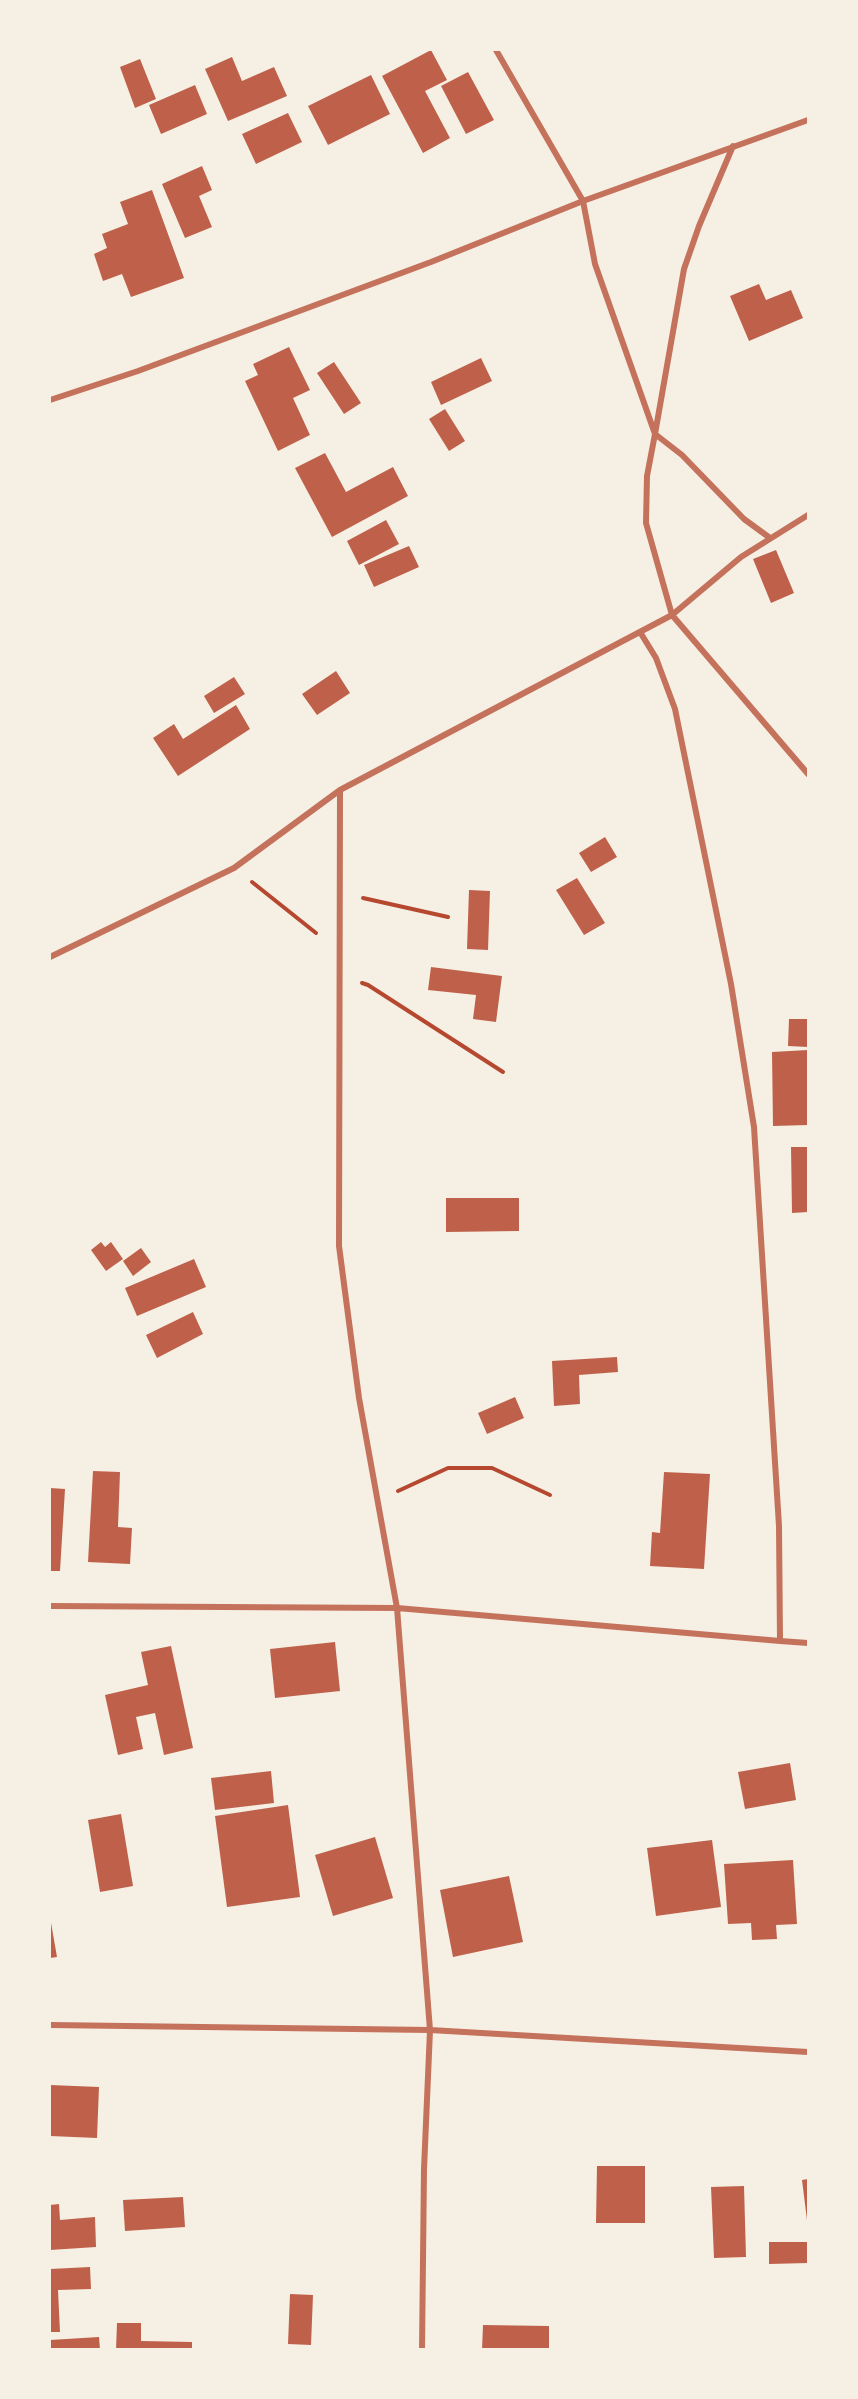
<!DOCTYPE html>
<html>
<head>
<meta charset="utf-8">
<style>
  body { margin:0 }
  #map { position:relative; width:858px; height:2399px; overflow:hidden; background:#f6efe4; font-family:Manrope,sans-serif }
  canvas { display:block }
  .frame { position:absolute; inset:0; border:51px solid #f6efe4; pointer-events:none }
</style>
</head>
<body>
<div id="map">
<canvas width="858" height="2399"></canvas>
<div class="frame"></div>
</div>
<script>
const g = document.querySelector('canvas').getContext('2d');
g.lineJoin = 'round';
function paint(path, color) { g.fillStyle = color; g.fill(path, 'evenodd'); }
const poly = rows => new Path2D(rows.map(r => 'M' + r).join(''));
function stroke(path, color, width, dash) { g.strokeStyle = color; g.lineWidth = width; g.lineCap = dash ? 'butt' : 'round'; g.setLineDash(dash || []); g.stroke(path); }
paint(poly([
  [431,50,447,80,425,91,450,138,423,153,382,76],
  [232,57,242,81,274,67,287,96,228,121,205,69],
  [140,59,156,99,135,108,120,67],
  [468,72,494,120,466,134,441,86],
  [371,75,390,114,328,145,308,106],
  [195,85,207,114,161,134,149,105],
  [288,113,302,142,256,164,242,134],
  [202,166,212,190,199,196,212,227,185,238,162,184],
  [152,190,184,278,131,297,122,274,103,281,94,254,107,248,102,234,128,224,120,202],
  [759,284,766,300,791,290,803,318,749,341,730,296],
  [289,347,310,390,293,398,310,435,278,451,245,381,258,375,253,364],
  [481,358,492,381,441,405,431,382],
  [334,362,361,403,344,414,317,373],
  [445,409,465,441,449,451,429,419],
  [325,453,346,492,393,467,408,496,332,537,295,468],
  [386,520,399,544,359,565,347,541],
  [409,546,419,567,374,587,364,565],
  [776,550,794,593,771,603,753,559],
  [336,671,350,693,317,715,302,694],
  [234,677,245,694,214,713,204,696],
  [236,705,250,729,178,776,153,738,174,724,183,739],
  [605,837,617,857,591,872,579,853],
  [577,878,605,923,584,935,556,890],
  [469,890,490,891,488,950,467,949],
  [431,967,502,976,496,1022,473,1019,476,995,428,990],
  [789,1019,808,1019,808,1047,788,1046],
  [808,1050,808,1125,773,1126,772,1052],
  [791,1147,808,1147,808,1212,792,1213],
  [446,1198,519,1198,519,1231,446,1232],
  [101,1242,105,1247,111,1242,123,1259,106,1271,91,1250],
  [141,1248,151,1262,133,1276,123,1261],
  [194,1259,206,1287,137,1316,125,1288],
  [193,1312,203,1334,157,1358,146,1335],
  [617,1357,618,1372,579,1375,580,1404,554,1406,552,1361],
  [515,1397,524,1418,487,1434,478,1413],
  [93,1471,120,1472,118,1527,132,1528,130,1564,88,1562],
  [664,1472,710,1474,704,1569,650,1566,652,1532,660,1533],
  [50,1488,65,1489,60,1571,50,1571],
  [335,1642,340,1691,275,1698,270,1649],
  [171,1646,193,1748,164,1755,155,1713,136,1717,143,1749,118,1755,105,1695,148,1685,141,1652],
  [790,1763,796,1800,745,1809,738,1772],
  [271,1771,274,1803,215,1810,211,1778],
  [288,1805,300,1897,227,1907,215,1816],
  [121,1814,133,1886,100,1892,88,1820],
  [375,1837,393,1898,333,1916,315,1855],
  [712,1840,721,1907,656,1916,647,1848],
  [793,1860,797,1924,776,1925,777,1939,752,1940,751,1923,728,1924,724,1864],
  [509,1876,523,1942,453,1957,440,1890],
  [50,1917,57,1957,50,1958],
  [50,2085,99,2087,97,2138,50,2136],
  [597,2166,645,2166,645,2223,596,2223],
  [808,2179,808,2220,807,2220,802,2180],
  [744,2186,746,2257,714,2258,711,2187],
  [183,2197,185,2227,125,2231,123,2200],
  [59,2204,60,2220,95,2217,96,2247,50,2250,50,2205],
  [769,2242,808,2242,808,2263,769,2264],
  [90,2267,91,2289,58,2290,60,2332,50,2332,50,2269],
  [290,2294,313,2295,311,2345,288,2344],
  [117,2323,141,2323,141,2341,192,2342,192,2350,116,2350],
  [483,2325,549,2326,549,2350,482,2350],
  [99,2337,100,2350,50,2350,50,2340]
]), '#bf614a');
stroke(poly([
  [252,882,316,933],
  [363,898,448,917],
  [362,983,368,985,503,1072],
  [398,1491,448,1468,492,1468,550,1495]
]), '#b5482f', 4);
stroke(poly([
  [496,50,583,201,595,264,655,434,647,476,646,523,672,615,808,774],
  [733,146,699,226,684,269,655,434,682,455,744,519,770,538],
  [50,400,138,371,431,262,583,201,808,120],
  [340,790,339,1246,359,1398,397,1608,430,2030,808,2052],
  [50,957,234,868,340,790,672,615,741,557,808,515],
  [50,1606,397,1608,780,1641,779,1526,754,1127,731,984,675,709,656,658,640,632],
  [780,1641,808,1643],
  [50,2025,430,2030,424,2169,422,2350]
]), '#c5725c', 6);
</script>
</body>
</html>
